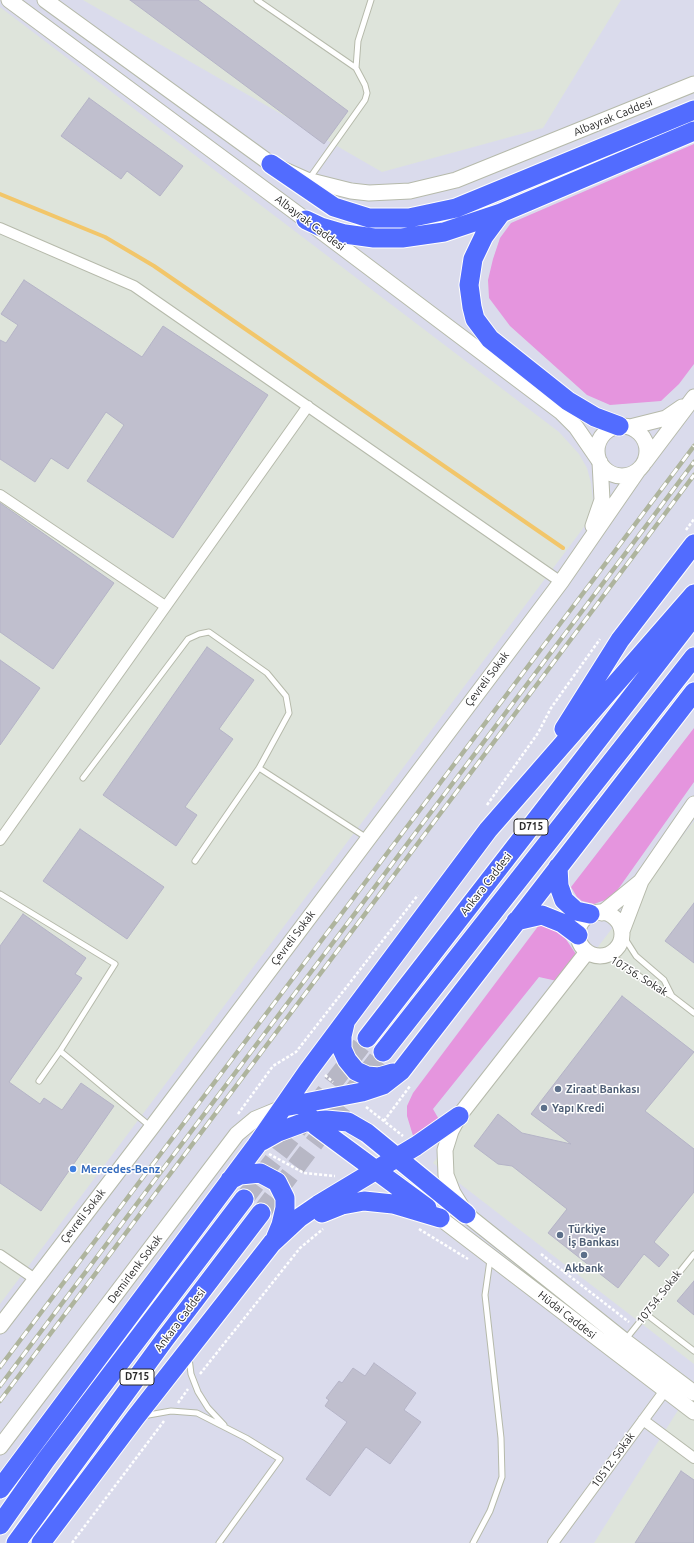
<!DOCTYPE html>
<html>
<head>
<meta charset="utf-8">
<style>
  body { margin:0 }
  canvas { display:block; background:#dadbec }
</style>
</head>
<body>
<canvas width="694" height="1543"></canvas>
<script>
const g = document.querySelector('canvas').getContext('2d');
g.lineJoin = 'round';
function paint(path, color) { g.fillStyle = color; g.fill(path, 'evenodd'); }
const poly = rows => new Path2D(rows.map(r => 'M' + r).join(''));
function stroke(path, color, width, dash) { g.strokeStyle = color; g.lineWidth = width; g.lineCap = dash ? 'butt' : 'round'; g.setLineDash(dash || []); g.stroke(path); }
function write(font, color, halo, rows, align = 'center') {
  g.font = font + ' Ubuntu,sans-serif'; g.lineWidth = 3; g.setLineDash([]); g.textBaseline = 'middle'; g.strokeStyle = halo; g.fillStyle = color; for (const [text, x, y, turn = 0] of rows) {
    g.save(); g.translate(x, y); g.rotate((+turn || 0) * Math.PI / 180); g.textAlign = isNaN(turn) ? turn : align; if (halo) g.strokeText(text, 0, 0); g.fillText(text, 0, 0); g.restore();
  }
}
paint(poly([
  [83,0,621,0,543,128,382,172],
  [0,7,559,432,579,454,587,468,591,483,593,501,590,519,0,1304],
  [694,821,694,1364,433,1163],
  [694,1385,694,1543,594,1543]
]), '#dee4db');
paint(poly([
  [694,144,694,364,679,384,661,401,610,405,587,395,510,326,489,298,488,280,493,259,500,238,511,223],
  [694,728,694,782,614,895,608,899,594,904,582,901,577,897,571,887],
  [539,925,550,926,563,935,578,957,557,981,539,977,433,1109,441,1123,414,1139,407,1116,407,1106,413,1093]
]), '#e595de');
stroke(poly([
  [0,194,105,237,154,266,563,548]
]), '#f2c66a', 4);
const building = poly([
  [130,0,198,0,348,111,324,144,130,0],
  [89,98,183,166,160,196,127,171,121,179,61,136,89,98],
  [24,280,142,357,163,326,268,395,173,538,87,481,124,425,106,412,68,469,51,458,35,482,0,459,0,340,6,343,18,325,1,314,24,280],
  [0,503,114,583,53,669,0,632,0,503],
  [207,647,254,680,219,729,233,739,185,807,197,815,176,846,103,795,207,647],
  [0,660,40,688,0,745,0,660],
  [80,829,164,887,127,939,43,881,80,829],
  [694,903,694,963,665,941,694,903],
  [23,914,86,958,75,974,82,978,9,1082,40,1104,44,1098,62,1110,81,1083,114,1106,41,1211,0,1183,0,946,23,914],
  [622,996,694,1052,645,1111,694,1149,694,1192,654,1242,669,1255,659,1267,644,1254,618,1288,548,1233,567,1209,512,1166,498,1164,474,1146,498,1114,522,1133,571,1144,531,1114,622,996],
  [694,1281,694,1315,677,1301,694,1281],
  [374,1363,416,1393,404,1410,421,1422,390,1464,366,1447,330,1496,306,1479,347,1422,325,1406,329,1400,326,1398,339,1381,342,1383,353,1368,365,1376,374,1363],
  [681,1471,694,1480,694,1543,635,1543,681,1471]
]);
paint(building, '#c0bfce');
stroke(building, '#b5b4c7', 1);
stroke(poly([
  [244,1199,367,1038],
  [261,1213,383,1052]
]), '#b7b7c5', 19, [19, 10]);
const lane = poly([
  [257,0,356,68],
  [309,179,365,100,367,93,365,85,356,68,358,41,371,0],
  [259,768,367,838],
  [83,778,188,639,199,634,209,632,267,673,286,696,289,713,259,768,195,861],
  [0,894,115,964,60,1051,39,1081],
  [622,934,636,956,664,980,672,996],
  [607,955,619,961,650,984,672,996,694,1013],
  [60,1051,151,1127],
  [646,1314,694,1351],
  [626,1339,694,1254],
  [189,1358,191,1374,198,1392,208,1408,224,1425],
  [143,1416,171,1411,197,1413,246,1438,280,1459,219,1543],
  [473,1543,490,1511,502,1477,501,1438,485,1295,490,1260]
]);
const street = poly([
  [0,228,134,286,561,582],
  [0,495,165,606],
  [0,840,308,406],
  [0,1255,35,1279],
  [643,1420,694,1458],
  [553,1543,669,1385]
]);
const secondary = poly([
  [9,0,306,220,561,412,576,427,598,459],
  [45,0,271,164,307,180,351,191,369,193,410,191,456,180,694,84],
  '597 451a25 25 0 1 1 50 0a25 25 0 1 1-50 0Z',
  [630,427,666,418,682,407],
  [645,462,694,397],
  [593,526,602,500,600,462],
  '578 934a22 22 0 1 1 44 0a22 22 0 1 1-44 0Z',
  [602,913,640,882],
  [622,931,641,881,694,804],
  [587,952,459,1116,451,1131,445,1150,446,1175,453,1193,466,1214,625,1341,694,1393],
  [440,1218,694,1412],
  [0,1326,152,1127,561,582,639,469],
  [0,1447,237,1134,255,1119,284,1107]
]);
const highway = poly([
  [271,164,334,207,369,218,409,218,456,208,694,110],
  [501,213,484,236,473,259,469,285,472,307,475,319,490,339,568,401,595,417,619,426],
  [306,220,321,227,345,234,374,238,402,238,444,232,501,213,694,131],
  [564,729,620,640,694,544],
  [558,867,559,886,564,900,576,911,590,914],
  [516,921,542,915,562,923,578,935],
  [345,1023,342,1036,342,1049,347,1060,356,1071,367,1076,379,1077,393,1073],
  [367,1038,694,616],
  [383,1052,694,657],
  [284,1107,362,1092,383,1085,401,1071,694,692],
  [308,1115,316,1126,324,1132,427,1208],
  [262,1141,278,1132,305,1122,326,1120,348,1122,367,1133,466,1214],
  [230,1180,240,1175,260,1173,277,1182,285,1198,285,1208,281,1225,276,1237],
  [322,1213,342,1205,364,1201,393,1204,440,1218],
  [0,1489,256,1146,308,1071,488,830,694,594],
  [0,1525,45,1461,244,1199],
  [16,1543,165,1339,261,1213],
  [41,1543,135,1418,272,1243,299,1218,318,1205,416,1146,459,1116]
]);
stroke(lane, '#b6baab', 7);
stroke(street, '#b6baab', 12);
stroke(secondary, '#b6baab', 17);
stroke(highway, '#fff', 21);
stroke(poly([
  [686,530,694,519],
  [487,805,538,733,551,708,600,639],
  [325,1075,333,1082],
  [366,1107,403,1136],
  [238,1114,273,1066,296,1052,418,895],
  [384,1121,410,1086],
  [269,1154,304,1173,335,1176],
  [419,1229,468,1259],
  [541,1254,629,1322],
  [200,1374,300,1248,323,1229],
  [178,1403,188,1389],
  [72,1543,164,1421]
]), '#fff', 2.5, [3, 2]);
stroke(lane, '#fff', 5);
stroke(street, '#fff', 10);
stroke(secondary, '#fff', 15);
stroke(highway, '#526cff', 19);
const rail = poly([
  [0,1367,694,446],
  [0,1386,694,462],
  [0,1401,694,475]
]);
stroke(rail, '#aeb49d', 4.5);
stroke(rail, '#fff', 3, [9]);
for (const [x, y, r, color] of [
  [558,1089,4,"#5c6f8a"],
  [544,1108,4,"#5c6f8a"],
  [73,1169,4,"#3f7fe0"],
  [560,1235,4,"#5c6f8a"],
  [584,1255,4,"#5c6f8a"]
]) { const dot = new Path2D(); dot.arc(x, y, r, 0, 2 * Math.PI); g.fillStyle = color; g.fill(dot); stroke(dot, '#fff', 1.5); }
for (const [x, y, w] of [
  [531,827,34],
  [137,1377,34]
]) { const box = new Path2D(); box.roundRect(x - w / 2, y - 8, w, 16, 3); g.fillStyle = '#fff'; g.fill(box); stroke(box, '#292929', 1); }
write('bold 10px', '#292929', null, [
  ["D715",531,827],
  ["D715",137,1377]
]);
write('11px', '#292929', '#fff', [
  ["Albayrak Caddesi",613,117,-22],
  ["Albayrak Caddesi",310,223,37],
  ["Çevreli Sokak",487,679,-53],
  ["Ankara Caddesi",486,884,-52],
  ["Çevreli Sokak",293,938,-53],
  ["10756. Sokak",639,976,32],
  ["Çevreli Sokak",83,1216,-52],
  ["Demirlenk Sokak",135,1269,-53],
  ["10754. Sokak",659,1297,-52],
  ["Hüdai Caddesi",567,1315,38],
  ["Ankara Caddesi",180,1320,-53],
  ["10512. Sokak",613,1460,-54]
]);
write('bold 11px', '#4e5e75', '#fff', [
  ["Ziraat Bankası",566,1089],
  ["Yapı Kredi",552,1108],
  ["Türkiye",568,1229],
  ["İş Bankası",568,1242],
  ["Akbank",584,1268,"center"]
], 'left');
write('bold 11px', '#366cbe', '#fff', [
  ["Mercedes-Benz",81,1169]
], 'left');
</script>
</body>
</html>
